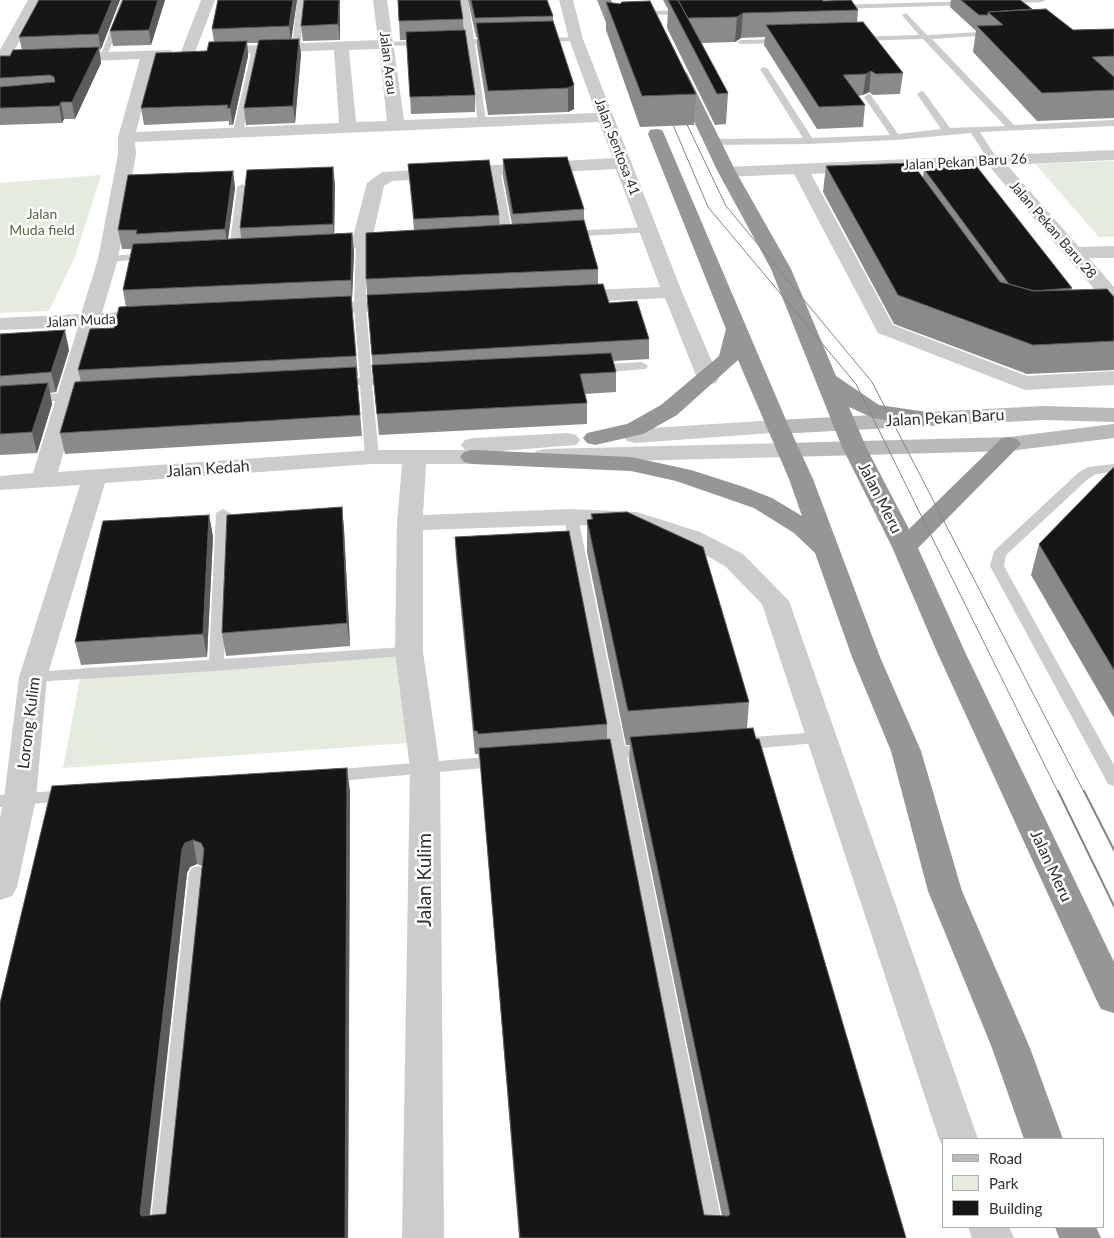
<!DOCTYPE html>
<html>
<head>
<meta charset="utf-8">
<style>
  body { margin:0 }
  #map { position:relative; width:1114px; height:1238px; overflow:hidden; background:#fff; font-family:Lato,sans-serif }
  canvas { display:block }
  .legend { position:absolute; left:942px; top:1138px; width:162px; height:90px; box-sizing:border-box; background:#fff; border:1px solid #acacac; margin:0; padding:6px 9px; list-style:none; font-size:15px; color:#2f2f2f }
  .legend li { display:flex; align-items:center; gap:10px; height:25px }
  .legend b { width:25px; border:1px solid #acacac }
</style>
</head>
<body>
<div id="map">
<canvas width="1114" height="1238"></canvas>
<ul class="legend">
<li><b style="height:6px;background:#b9b9b9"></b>Road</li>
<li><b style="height:14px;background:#e4ecde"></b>Park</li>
<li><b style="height:14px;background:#161616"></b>Building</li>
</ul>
</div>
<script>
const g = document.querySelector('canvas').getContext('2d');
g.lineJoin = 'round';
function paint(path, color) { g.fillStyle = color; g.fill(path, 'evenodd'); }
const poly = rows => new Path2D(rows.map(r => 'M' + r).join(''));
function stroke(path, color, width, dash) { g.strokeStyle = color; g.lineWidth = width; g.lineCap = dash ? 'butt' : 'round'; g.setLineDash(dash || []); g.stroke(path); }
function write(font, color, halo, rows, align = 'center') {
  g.font = font + ' Lato,sans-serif'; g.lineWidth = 5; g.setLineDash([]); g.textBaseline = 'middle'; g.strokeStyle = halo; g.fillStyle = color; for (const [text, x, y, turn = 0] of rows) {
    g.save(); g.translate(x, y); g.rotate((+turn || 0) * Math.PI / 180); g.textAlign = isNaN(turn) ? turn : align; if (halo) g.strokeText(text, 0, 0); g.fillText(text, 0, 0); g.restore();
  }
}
paint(poly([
  [1114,161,1114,237,1099,237,1035,164],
  [101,175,75,257,49,311,0,313,0,183],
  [415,646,421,742,63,768,82,668]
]), '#e4ecde');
paint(poly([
  [121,0,129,0,107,56,100,58,121,0],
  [297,0,305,0,300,48,296,50,292,48,297,0],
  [460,0,468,0,474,39,497,39,501,41,497,43,475,44,486,121,482,124,478,121,467,44,386,46,382,44,386,42,466,39,460,0],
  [1000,0,1046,0,1042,2,1001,4,997,2,1000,0],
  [974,1,974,5,971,5,836,9,832,7,836,5,974,1],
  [691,10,692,12,688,14,650,15,646,13,650,11,691,10],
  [906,13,927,35,998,31,998,35,995,35,932,39,1014,125,1114,120,1114,126,980,132,998,160,993,163,990,162,971,133,896,140,809,144,713,145,708,142,713,139,803,138,760,69,764,67,768,69,812,138,890,135,864,97,868,94,871,95,898,134,941,129,917,94,921,91,924,92,950,128,1005,126,923,39,856,41,852,39,856,37,919,35,902,15,906,13],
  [579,37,580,39,576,41,540,42,536,40,540,38,579,37],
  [786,39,786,43,783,43,741,44,737,42,741,40,786,39],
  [256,47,260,49,243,132,238,135,233,132,252,49,256,47],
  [495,166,500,169,513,238,508,241,503,238,490,169,495,166],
  [242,184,247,187,239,251,234,254,229,251,237,187,242,184],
  [649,227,653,228,653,232,568,237,563,234,568,231,649,227],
  [361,241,366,244,366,307,372,378,393,376,399,380,393,384,372,385,379,457,372,461,365,457,360,385,339,387,333,383,339,379,360,378,354,307,356,244,361,241],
  [151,253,155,254,155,258,108,262,103,259,108,256,151,253],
  [642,362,648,366,646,369,596,373,590,369,596,365,642,362],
  [76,392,80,393,82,396,80,399,0,405,0,397,76,392],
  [1114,464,1114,472,1096,474,1088,479,1006,555,1004,566,1114,765,1114,786,1108,784,1106,780,990,566,994,551,1078,473,1088,467,1114,464],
  [223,509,230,513,224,659,409,647,414,649,417,652,414,655,216,671,33,682,27,681,25,677,27,673,33,672,209,660,216,513,223,509],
  [571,513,578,517,625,746,649,744,655,746,657,750,655,754,649,756,627,758,725,1238,703,1238,611,759,592,761,586,759,584,755,586,751,609,748,564,517,571,513],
  [821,732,827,734,829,738,827,742,739,750,733,748,731,744,733,740,739,738,821,732],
  [500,756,506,758,508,762,506,766,328,782,322,780,320,776,322,772,328,770,500,756],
  [68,790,74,792,77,796,74,800,0,807,0,795,68,790],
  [198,866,204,868,207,873,171,1238,149,1238,189,873,192,868,198,866]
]), '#ccc');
paint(poly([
  [28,0,42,0,12,55,171,50,173,53,171,56,155,58,136,132,339,123,334,50,211,55,204,51,211,47,378,40,373,0,387,0,404,120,596,113,569,39,559,0,573,0,583,39,682,292,719,378,716,383,708,385,700,383,697,378,665,298,568,303,561,301,558,297,561,293,568,291,660,287,616,169,392,181,384,186,371,244,368,248,361,250,354,248,351,244,367,183,382,172,613,158,599,122,135,142,136,154,118,259,102,313,153,311,160,313,163,317,160,321,153,323,99,326,58,472,372,450,465,450,461,445,465,440,473,438,568,433,576,435,580,440,576,445,501,451,506,452,510,457,506,462,498,464,426,464,423,515,571,509,637,512,700,532,743,554,789,601,978,1139,943,1139,943,1146,939,1139,762,604,725,566,682,542,635,527,571,525,423,530,423,652,440,768,444,1238,402,1238,410,768,395,652,397,523,402,464,372,464,105,483,47,677,36,799,17,887,12,896,0,900,0,817,4,799,19,677,80,485,0,490,0,476,33,473,78,327,0,330,0,318,81,314,98,259,118,154,118,137,140,59,0,65,0,50,28,0],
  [379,49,387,121,356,122,349,50,379,49],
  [201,0,215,0,195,52,193,55,183,55,181,52,201,0],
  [1114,150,1114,160,1007,165,1079,247,1114,246,1114,258,1089,258,1114,287,1114,306,1107,304,989,166,811,174,893,325,1027,376,1114,371,1114,385,1025,390,878,333,794,174,727,177,721,176,718,172,721,168,727,167,1114,150],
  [406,299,413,301,416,305,413,309,316,315,309,313,306,309,309,305,316,303,406,299],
  [777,420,785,422,789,427,785,432,635,443,627,441,623,436,627,431,635,429,777,420],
  [787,443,795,445,799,450,795,455,787,457,544,463,536,461,532,456,536,451,544,449,787,443],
  [968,1227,1009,1227,1014,1238,972,1238,968,1227]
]), '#ccc');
paint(poly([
  [1044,406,1114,408,1114,422,1044,420,777,434,769,432,765,427,769,422,777,420,1044,406],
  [1114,424,1114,438,1009,451,787,457,779,455,775,450,779,445,787,443,1009,437,1114,424]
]), '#b9b9b9');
paint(poly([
  [597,0,611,0,621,27,619,30,609,30,597,0],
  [679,68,687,73,736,172,791,269,836,376,879,405,927,412,935,414,939,419,935,424,927,426,873,418,849,407,866,447,909,529,1001,439,1009,437,1017,439,1021,444,918,548,965,652,1114,962,1114,1013,1101,1009,1096,999,937,652,892,547,842,447,771,269,718,172,671,73,679,68],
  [656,129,662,130,664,134,789,427,813,479,880,657,921,751,962,891,1030,1048,1063,1139,1024,1139,992,1048,928,891,891,751,852,657,815,553,794,533,754,508,676,481,631,471,472,464,464,462,460,457,464,452,472,450,631,457,691,470,744,487,772,498,802,516,789,479,738,360,677,415,643,434,595,445,587,443,583,438,587,433,627,424,661,405,719,356,726,329,648,134,650,130,656,129],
  [1055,1227,1096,1227,1101,1238,1059,1238,1055,1227]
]), '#969696');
stroke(poly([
  [668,113,708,207,856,384,1058,792],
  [682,114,726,206,872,382,1084,792]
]), '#848484', 1);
stroke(poly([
  [1058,791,1114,906],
  [1084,791,1114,850]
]), '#848484', 2);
paint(poly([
  [39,0,120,0,101,49,99,50,101,63,75,119,64,119,62,123,0,125,0,56,10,56,22,50,19,37],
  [123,0,165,0,151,45,113,46,110,31],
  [218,0,297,0,291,39,301,54,295,123,246,125,244,108,258,43,247,43,248,56,233,125,229,125,229,121,144,125,141,108,207,51,214,42,212,29],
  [340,0,340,40,303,41,301,26],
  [398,0,463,19,464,30,475,95,475,112,411,114,407,40,400,40],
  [468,0,547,0,553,16,553,21,574,85,574,109,568,112,488,115,477,46,477,37,476,37],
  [663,0,822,0,858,10,857,23,903,73,900,94,873,95,869,92,863,95,858,96,865,105,863,127,817,129,764,45,765,37,741,38,735,42,701,43,728,93,726,124,715,125,667,28,668,9],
  [951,0,1020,0,1032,9,1073,30,1114,29,1114,118,1037,121,973,52,976,31,950,7],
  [606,2,696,94,694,125,640,127,606,30],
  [503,159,584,209,584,220,598,269,598,284,609,303,649,339,649,359,613,361,616,372,616,392,585,394,587,403,587,424,379,435,374,386,366,279,414,230,408,164,499,215,500,225,512,224,503,177],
  [826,166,923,177,924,169,1072,288,1071,290,1114,297,1114,370,1027,374,894,324,823,192],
  [233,171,235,188,228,239,241,238,240,228,335,184,334,234,352,233,354,252,352,299,351,300,358,376,357,376,362,436,65,454,60,433,81,382,78,370,114,328,126,307,123,290,132,249,122,249,118,230],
  [0,334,69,350,56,392,50,393,52,404,37,453,0,455],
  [1114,467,1114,718,1031,575,1039,544],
  [342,507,344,529,350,646,226,656,222,633],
  [591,514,749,702,747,728,906,1238,519,1238,480,757,479,757,478,754,475,754,456,559,455,537,607,724,607,739,704,1215,722,1216,629,761,630,745,626,745,587,552,587,520,591,519],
  [209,515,213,537,207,657,81,665,75,642],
  [52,786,350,791,348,1238,0,1238],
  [197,864,202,866,166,1214,150,1216,187,873,190,867]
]), '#8a8a8a');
paint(poly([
  [112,0,120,0,101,49,98,34],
  [158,0,165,0,151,45,149,30],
  [293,0,297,0,291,42,289,26],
  [339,0,340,0,340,40,338,24],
  [743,13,741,38,735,42,737,17],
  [299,39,301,54,295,123,293,106],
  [247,41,248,56,233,125,230,108],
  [99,47,101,63,75,119,72,102],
  [871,71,869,92,863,95,866,74],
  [574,85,574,109,568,112,568,88],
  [61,102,64,119,62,123,59,106],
  [333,167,335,184,334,242,333,224],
  [233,171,235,188,227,247,225,229],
  [352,233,354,252,352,299,351,280],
  [65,330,69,350,56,392,51,372],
  [48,383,52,404,37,453,32,432],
  [342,507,344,529,350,646,347,623],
  [209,515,213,537,207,657,203,634],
  [347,768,350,791,348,1238,345,1238],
  [193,840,197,864,190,867,187,873,147,1238,140,1214,182,849,185,843]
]), '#5c5c5c');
const building = poly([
  [39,0,112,0,98,34,19,37,39,0],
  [123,0,158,0,149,30,110,31,123,0],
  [218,0,293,0,289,26,212,29,218,0],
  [304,0,339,0,338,24,301,26,304,0],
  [398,0,460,0,463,19,399,21,398,0],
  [471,0,547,0,553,16,475,18,471,0],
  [668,0,678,0,728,93,717,94,668,0],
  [677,0,822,0,823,1,851,0,858,10,743,13,737,17,688,18,678,0,677,0],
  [961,0,1020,0,1032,9,988,12,988,15,979,15,961,0],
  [650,1,696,94,642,96,606,2,620,4,622,2,650,1],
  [1046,9,1073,30,1114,29,1114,56,1092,57,1114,77,1114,90,1042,93,977,26,1003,25,988,12,1046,9],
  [553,21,574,85,568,88,488,91,476,23,553,21],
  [863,22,903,73,876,74,871,71,866,74,843,75,865,105,819,107,766,25,863,22],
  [465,30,475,95,410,97,406,32,465,30],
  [299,39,293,106,244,108,259,40,299,39],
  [247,41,230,108,227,108,228,105,141,108,156,53,207,51,209,42,247,41],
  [99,47,72,102,61,102,59,106,0,108,0,87,55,82,54,77,50,75,0,78,0,56,10,56,13,50,99,47],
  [567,157,584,209,513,214,503,159,567,157],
  [489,160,499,215,414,219,408,164,489,160],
  [912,163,1000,282,1035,291,1107,289,1114,297,1114,341,1033,345,898,295,826,166,912,163],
  [333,167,333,224,240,228,247,170,333,167],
  [977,167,1072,288,1033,291,1009,284,924,169,977,167],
  [233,171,225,229,136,234,137,230,118,230,128,175,233,171],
  [584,220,598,269,366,279,366,233,584,220],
  [352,233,351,280,123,290,133,244,352,233],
  [603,284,609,303,637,301,649,339,372,355,367,295,603,284],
  [351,296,356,356,78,370,90,329,114,328,119,307,351,296],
  [65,330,51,372,0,376,0,334,65,330],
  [611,353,616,372,580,374,587,403,377,414,372,365,611,353],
  [356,367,360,415,60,433,75,382,356,367],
  [48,383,32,432,0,434,0,386,48,383],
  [1114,467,1114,670,1039,544,1114,467],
  [342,507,347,623,222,633,227,515,342,507],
  [627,512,703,547,749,702,628,711,587,520,593,519,591,514,627,512],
  [209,515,203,634,75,642,103,521,209,515],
  [569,531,607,724,478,734,477,731,474,731,455,537,569,531],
  [753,728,756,739,759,739,906,1238,520,1238,479,748,610,739,704,1215,728,1216,730,1214,630,737,753,728],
  [347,768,345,1238,0,1238,0,1003,52,786,347,768],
  [193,840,201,843,204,849,166,1214,142,1216,140,1214,182,849,185,843,193,840]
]);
paint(building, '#161616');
stroke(building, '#5c5c5c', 1);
write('14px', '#2f2f2f', '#fff', [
  ["Jalan Arau",388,63,83],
  ["Jalan Sentosa 41",617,147,69],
  ["Jalan Pekan Baru 26",965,162,-3],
  ["Jalan Pekan Baru 28",1053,230,49],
  ["Jalan Muda",81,321,-3]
]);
write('14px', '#4e693e', '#fff', [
  ["Jalan",42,214],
  ["Muda field",42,230]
]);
write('16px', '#2f2f2f', '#fff', [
  ["Jalan Pekan Baru",945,418,-3],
  ["Jalan Kedah",208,469,-4],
  ["Jalan Meru",880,498,63],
  ["Lorong Kulim",29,723,-83],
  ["Jalan Meru",1051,866,65]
]);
write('19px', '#2f2f2f', '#fff', [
  ["Jalan Kulim",425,880,-90]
]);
</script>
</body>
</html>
